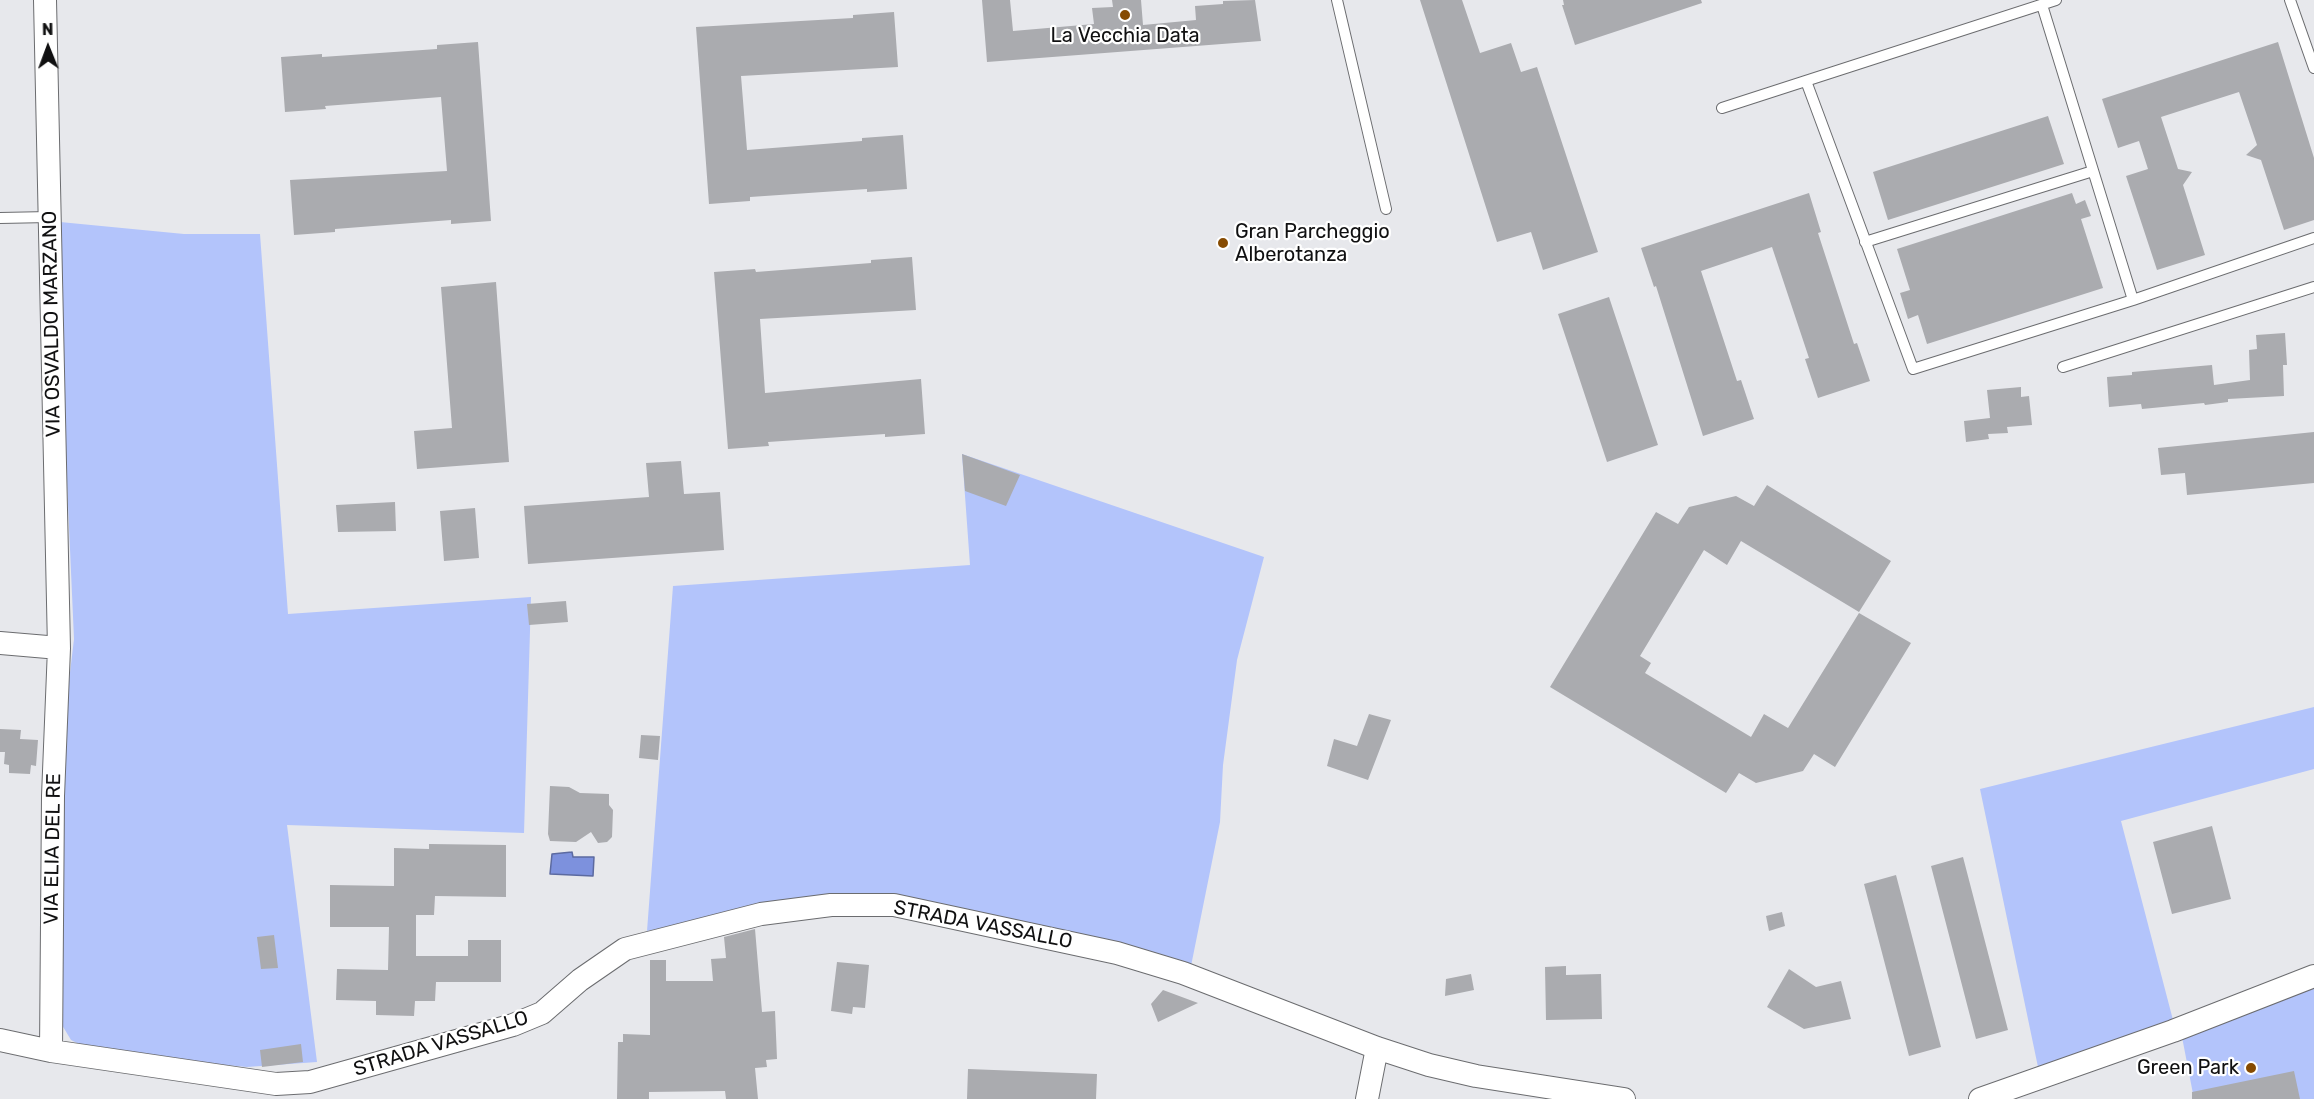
<!DOCTYPE html>
<html>
<head>
<meta charset="utf-8">
<style>
  body { margin:0 }
  #map { position:relative; width:2314px; height:1099px; overflow:hidden; background:#e7e8ec; font-family:Rubik,sans-serif }
  canvas { display:block }
  .north { position:absolute; left:18px; top:18px; width:60px; height:60px; -webkit-text-stroke:4px #fff; paint-order:stroke; rotate:359deg; font-size:16px; font-weight:700; line-height:24px; text-align:center; color:#101011 }
  .north::after { content:''; display:block; margin:auto; width:21px; height:27px; background:#101011; clip-path:polygon(50% 0,100% 100%,50% 72%,0 100%) }
</style>
</head>
<body>
<div id="map">
<canvas width="2314" height="1099"></canvas>
<div class="north">N</div>
</div>
<script>
const g = document.querySelector('canvas').getContext('2d');
g.lineJoin = 'round';
function paint(path, color) { g.fillStyle = color; g.fill(path, 'evenodd'); }
const poly = rows => new Path2D(rows.map(r => 'M' + r).join(''));
function stroke(path, color, width, dash) { g.strokeStyle = color; g.lineWidth = width; g.lineCap = dash ? 'butt' : 'round'; g.setLineDash(dash || []); g.stroke(path); }
function write(font, color, halo, rows, align = 'center') {
  g.font = font + ' Rubik,sans-serif'; g.lineWidth = 4.5; g.setLineDash([]); g.textBaseline = 'middle'; g.strokeStyle = halo; g.fillStyle = color; for (const [text, x, y, turn = 0] of rows) {
    g.save(); g.translate(x, y); g.rotate((+turn || 0) * Math.PI / 180); g.textAlign = isNaN(turn) ? turn : align; if (halo) g.strokeText(text, 0, 0); g.fillText(text, 0, 0); g.restore();
  }
}
paint(poly([
  [60,222,184,234,260,234,288,614,531,597,524,833,287,825,317,1062,247,1067,193,1062,79,1044,71,1040,62,1025,60,757,74,639,62,369],
  [962,454,1264,557,1237,660,1223,765,1220,822,1191,966,958,912,740,911,647,931,673,586,970,565],
  [2314,707,2314,769,2121,821,2173,1020,2038,1067,1980,789],
  [2314,987,2314,1099,2194,1099,2182,1037]
]), '#b3c4fb');
const water = poly([
  [572,852,573,857,594,857,593,876,550,874,552,854,572,852]
]);
paint(water, '#7d91dd');
stroke(water, '#5c6aa0', 1.5);
paint(poly([
  [982,0,1010,0,1013,31,1094,24,1092,8,1113,7,1112,0,1141,0,1143,25,1196,20,1195,6,1223,4,1223,1,1255,0,1261,41,987,62],
  [1420,0,1462,0,1480,53,1511,43,1521,72,1537,67,1598,252,1543,270,1531,232,1497,242],
  [1563,0,1701,0,1702,3,1575,45,1562,5,1564,5],
  [894,12,898,67,741,76,747,150,862,141,862,138,903,135,907,189,867,192,867,189,750,197,750,201,709,204,696,27,853,18,853,15],
  [478,42,491,221,451,224,451,220,335,229,335,232,294,235,290,180,447,171,441,97,325,106,326,109,285,112,281,57,322,54,322,57,437,49,437,45],
  [2278,42,2314,158,2314,220,2284,230,2261,160,2246,155,2257,145,2239,92,2161,117,2178,169,2192,172,2183,185,2205,255,2157,270,2126,176,2148,169,2139,141,2118,148,2102,99],
  [2048,116,2064,164,1888,220,1873,172],
  [1809,193,1821,232,1818,233,1854,344,1857,343,1870,381,1818,398,1805,359,1809,358,1772,247,1701,271,1737,381,1741,380,1754,419,1703,436,1656,286,1654,287,1641,248],
  [2072,193,2076,204,2085,200,2091,216,2081,219,2103,288,1927,344,1918,315,1908,319,1900,293,1910,290,1897,249],
  [912,257,916,310,760,319,765,393,921,379,925,434,885,437,885,434,768,442,769,446,728,449,714,272,755,269,756,272,871,263,871,260],
  [496,282,509,462,417,469,414,431,452,428,441,287],
  [1609,297,1658,445,1607,462,1558,314],
  [2285,333,2287,365,2283,365,2284,396,2228,399,2228,402,2205,405,2204,403,2142,409,2141,404,2109,407,2107,377,2132,375,2132,372,2212,365,2214,385,2250,380,2249,350,2257,349,2256,335],
  [2021,387,2021,397,2029,396,2032,425,2007,427,2008,433,1988,434,1989,439,1966,442,1964,421,1990,418,1987,390],
  [2314,432,2314,483,2187,495,2185,473,2161,475,2158,448],
  [962,454,1020,475,1006,506,965,491],
  [681,461,684,494,720,492,724,550,528,564,524,506,649,497,646,463],
  [1767,485,1891,561,1859,612,1741,541,1727,565,1704,550,1640,656,1651,663,1645,673,1751,737,1764,714,1788,728,1859,613,1911,643,1835,767,1814,754,1803,771,1756,783,1739,773,1726,793,1550,687,1656,512,1678,524,1689,507,1736,496,1754,506],
  [395,502,396,531,338,532,336,505],
  [475,508,479,558,444,561,440,511],
  [566,601,568,622,529,625,527,604],
  [1369,714,1391,720,1368,780,1327,766,1334,739,1357,746],
  [0,729,21,730,20,739,38,740,36,766,31,765,30,774,9,773,9,765,4,764,5,752,0,752],
  [641,735,660,736,658,760,639,758],
  [550,786,569,787,580,793,609,794,609,805,613,810,612,837,607,842,598,843,591,832,576,842,550,841,548,834],
  [2212,826,2231,899,2172,914,2153,842],
  [429,844,506,845,506,897,435,896,434,915,416,915,416,956,468,956,468,940,501,940,501,982,436,982,435,1001,415,1001,414,1016,376,1015,376,1001,336,1000,337,969,388,970,389,927,330,927,330,885,394,886,394,848,429,849],
  [1963,857,2008,1030,1976,1039,1931,866],
  [1896,875,1941,1047,1909,1056,1864,884],
  [1782,912,1785,926,1769,931,1766,916],
  [755,929,762,1012,775,1011,777,1059,766,1060,767,1067,755,1068,758,1099,726,1099,725,1091,649,1092,649,1099,617,1099,618,1042,623,1042,623,1034,650,1035,650,960,666,960,666,981,713,981,711,959,726,958,724,937],
  [274,935,278,968,261,969,257,937],
  [837,962,869,965,865,1008,853,1007,852,1014,831,1011],
  [1566,966,1566,975,1601,974,1602,1019,1546,1020,1545,967],
  [1789,969,1816,987,1841,981,1851,1019,1804,1029,1767,1007],
  [1471,974,1474,990,1445,996,1446,979],
  [1163,990,1198,1003,1158,1022,1151,1004],
  [301,1044,303,1062,262,1067,260,1050],
  [968,1069,1097,1074,1096,1099,967,1099],
  [2294,1071,2300,1099,2192,1099,2192,1092]
]), '#aaabaf');
const service = poly([
  [1337,0,1386,209],
  [2290,0,2314,68],
  [2042,5,2133,300],
  [1806,81,1913,369,2133,300,2314,238],
  [1722,108,2056,0],
  [0,218,49,217],
  [1865,242,2093,171],
  [2063,367,2314,287]
]);
const minor = poly([
  [45,0,59,648,53,796,51,1051],
  [0,643,59,648],
  [0,1040,51,1051,276,1084,310,1082,513,1025,542,1013,580,980,625,949,761,914,831,905,894,905,1117,953,1183,973,1377,1048,1429,1065,1476,1076,1624,1099],
  [1367,1099,1377,1048],
  [1980,1099,2173,1031,2314,976]
]);
stroke(service, '#6b6c6f', 12);
stroke(minor, '#6b6c6f', 24);
stroke(service, '#fff', 10);
stroke(minor, '#fff', 22);
for (const [x, y, r, color] of [
  [1125,15,6,"#864b02"],
  [1223,243,6,"#864b02"],
  [2251,1068,6,"#864b02"]
]) { const dot = new Path2D(); dot.arc(x, y, r, 0, 2 * Math.PI); g.fillStyle = color; g.fill(dot); stroke(dot, '#fff', 2); }
write('20px', '#101011', '#fff', [
  ["La Vecchia Data",1125,36],
  ["Gran Parcheggio",1235,232,"left"],
  ["Alberotanza",1235,255,"left"],
  ["Green Park",2239,1068,"right"]
]);
write('20px', '#101011', '#fff', [
  ["VIA OSVALDO MARZANO",52,324,-91],
  ["VIA ELIA DEL RE",53,849,-89],
  ["STRADA VASSALLO",983,925,11],
  ["STRADA VASSALLO",441,1044,-17]
]);
</script>
</body>
</html>
